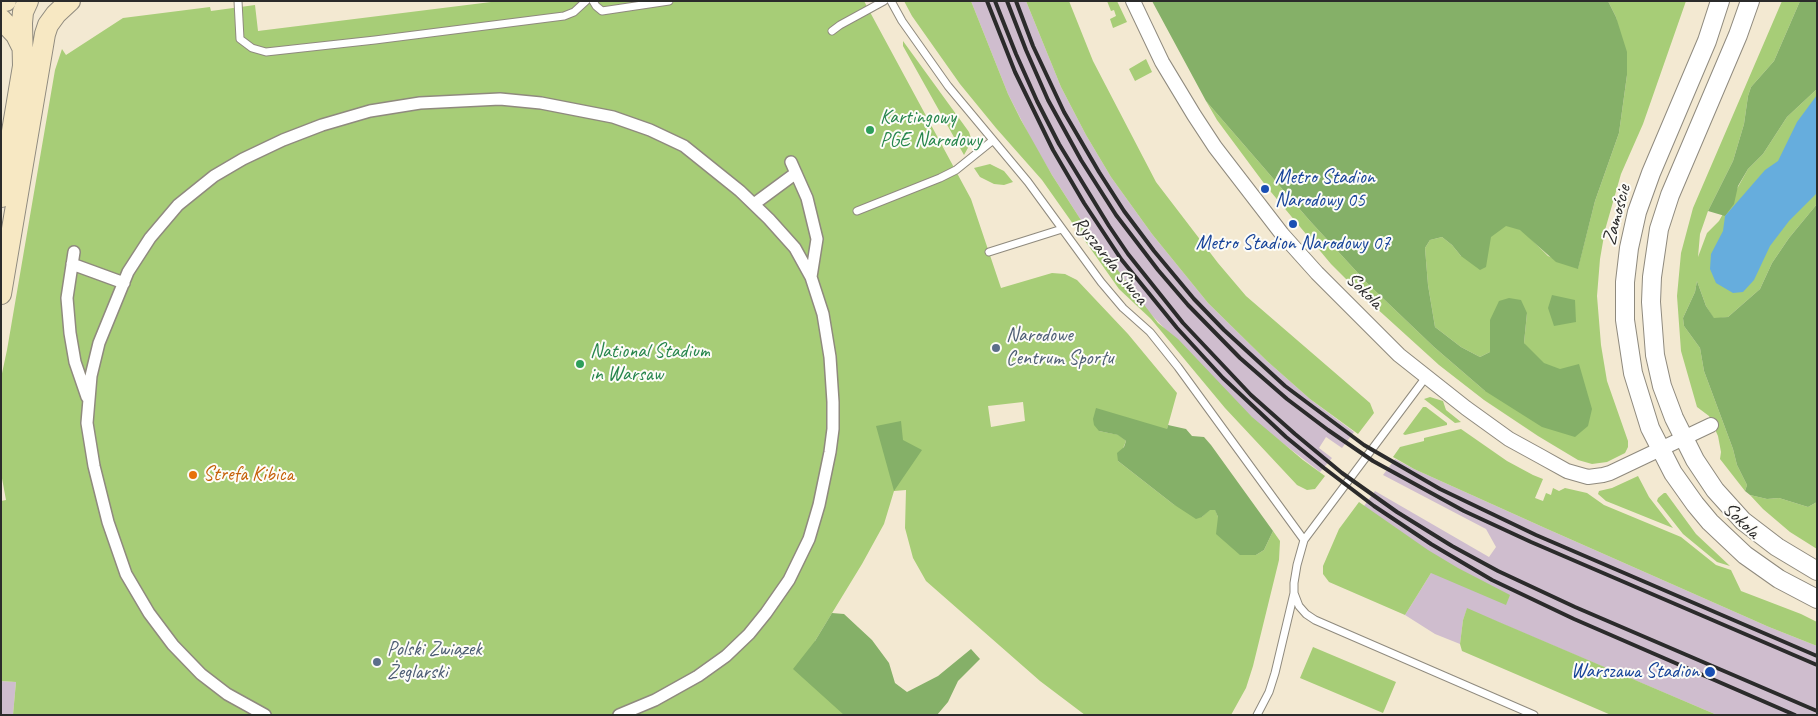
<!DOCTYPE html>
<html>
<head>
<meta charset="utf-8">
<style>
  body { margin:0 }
  #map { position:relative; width:1818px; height:716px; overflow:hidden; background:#f3e9d2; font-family:Caveat,sans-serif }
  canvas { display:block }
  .frame { position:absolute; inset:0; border:2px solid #2b2b2b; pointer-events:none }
</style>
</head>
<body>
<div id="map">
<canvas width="1818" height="716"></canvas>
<div class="frame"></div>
</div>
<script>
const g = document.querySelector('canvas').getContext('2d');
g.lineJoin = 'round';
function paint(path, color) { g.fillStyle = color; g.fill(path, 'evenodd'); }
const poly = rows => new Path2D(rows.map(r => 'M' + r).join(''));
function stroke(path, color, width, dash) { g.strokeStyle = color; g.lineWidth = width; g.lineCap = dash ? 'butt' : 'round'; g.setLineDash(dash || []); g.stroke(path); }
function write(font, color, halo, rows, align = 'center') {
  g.font = font + ' Caveat,sans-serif'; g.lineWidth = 4; g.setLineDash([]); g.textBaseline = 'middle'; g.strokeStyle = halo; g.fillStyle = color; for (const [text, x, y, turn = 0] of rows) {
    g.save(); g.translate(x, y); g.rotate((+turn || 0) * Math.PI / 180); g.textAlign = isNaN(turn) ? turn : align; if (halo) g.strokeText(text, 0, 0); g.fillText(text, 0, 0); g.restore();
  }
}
paint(poly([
  [971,1,1026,1,1061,87,1086,135,1111,177,1152,234,1208,303,1267,361,1310,399,1354,432,1342,448,1326,437,1319,448,1332,458,1320,472,1245,414,1147,310,1088,231,1052,175,1032,141,1008,94],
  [1395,459,1414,469,1545,528,1769,627,1817,646,1817,715,1717,715,1467,609,1463,620,1460,644,1435,634,1405,615,1431,573,1364,506,1375,491,1489,557,1496,547,1486,529,1383,475],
  [1,681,16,682,13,715,1,715]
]), '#cfbdce');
paint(poly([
  [499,1,864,1,971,199,1001,288,1052,273,1065,274,1077,280,1128,334,1177,393,1167,429,1099,431,1119,435,1126,441,1118,461,1173,504,1202,517,1210,509,1215,509,1218,517,1256,555,1264,550,1273,531,1280,541,1279,560,1253,666,1246,688,1231,715,1085,715,1040,681,926,581,913,558,905,528,906,490,894,491,884,524,862,564,815,641,896,715,13,715,16,682,1,681,1,501,6,500,1,473,1,378,7,350,55,70,62,49,66,55,123,18,210,7,211,11,255,5,258,31],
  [1023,402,1025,421,991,427,988,406],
  [904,1,971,1,1008,94,1021,120,1052,175,1088,231,1158,323,1178,339,1252,417,1303,460,1325,476,1315,489,1307,490,1297,485,1225,408,1151,319,1119,289,1042,180,996,128,960,84,912,16],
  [1026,1,1069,1,1093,61,1156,182,1218,263,1246,296,1370,403,1374,413,1358,434,1310,399,1267,361,1208,303,1152,234,1111,177,1086,135,1061,87],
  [1107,1,1117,1,1127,22,1113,28,1110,19,1116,16,1114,10,1111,11],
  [1608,1,1686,1,1643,124,1621,174,1605,230,1600,259,1597,296,1601,345,1607,381,1628,441,1628,447,1625,453,1607,462,1592,464,1578,460,1538,436,1484,400,1439,365,1363,296,1331,264,1266,186,1217,120,1206,101,1310,221,1368,284,1434,347,1485,391,1532,367,1524,343,1527,313,1490,320,1490,352,1480,357,1461,347,1435,327,1428,285,1425,248,1430,240,1442,237,1452,245,1461,256,1482,255,1514,173,1530,238,1548,256,1578,268,1595,201,1619,133,1627,75,1616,17],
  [1782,1,1800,1,1774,61,1751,87,1748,96,1744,124,1733,161,1708,211,1700,234,1698,257,1707,233,1719,221,1748,169,1763,154,1787,117,1817,89,1817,204,1789,238,1772,263,1760,289,1728,317,1714,319,1706,306,1697,281,1695,292,1683,318,1684,326,1700,348,1704,371,1733,449,1737,465,1747,485,1745,491,1720,459,1721,452,1718,436,1709,416,1697,407,1681,351,1677,296,1681,253,1693,208],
  [903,41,969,132,971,138,969,146,964,155,903,46],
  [1146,59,1152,72,1135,81,1129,69],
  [990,164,1004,171,1013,182,1004,185,994,184,980,177,974,168],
  [1430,397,1443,401,1446,410,1461,422,1455,423,1424,399],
  [1423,407,1426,407,1447,423,1447,425,1405,435,1403,434],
  [1461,429,1507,461,1533,475,1543,479,1535,498,1543,501,1546,493,1551,495,1553,488,1559,491,1565,488,1587,493,1604,505,1681,537,1716,565,1731,570,1741,591,1801,614,1817,622,1817,646,1769,627,1545,528,1414,469,1393,457,1400,447,1424,441,1424,438],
  [1638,476,1649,497,1673,528,1606,501,1598,494,1599,491,1612,488],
  [1664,493,1666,493,1696,534,1730,566,1717,562,1683,534,1657,501,1658,498],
  [1750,495,1767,499,1779,498,1808,507,1817,502,1817,549,1790,532,1763,509],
  [1359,502,1428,550,1458,568,1510,595,1506,605,1431,573,1405,615,1329,582,1323,574,1323,566,1339,529],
  [1467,608,1499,622,1717,715,1611,715,1462,651,1460,644,1463,620],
  [1313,647,1396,682,1383,713,1300,678]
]), '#a7cd77');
paint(poly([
  [1152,1,1608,1,1616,17,1627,52,1627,75,1619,133,1595,201,1578,269,1556,262,1520,230,1506,226,1491,237,1486,267,1480,270,1461,256,1452,245,1442,237,1430,240,1425,248,1428,285,1435,327,1461,347,1480,357,1490,352,1490,320,1499,301,1509,298,1521,300,1527,313,1524,343,1544,363,1560,369,1579,364,1592,409,1588,426,1575,437,1542,427,1485,391,1434,347,1368,284,1310,221,1206,101],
  [1800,1,1817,1,1817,89,1787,117,1763,154,1748,169,1738,186,1734,204,1725,216,1708,211,1733,161,1744,124,1748,96,1751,87,1774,61],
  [1817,204,1817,502,1808,507,1779,498,1767,499,1750,495,1745,491,1747,485,1737,465,1733,449,1704,371,1700,348,1684,326,1683,318,1695,292,1697,281,1706,306,1714,318,1728,317,1760,289,1772,263,1789,238],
  [1552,295,1575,300,1576,322,1554,326,1548,308],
  [1096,408,1167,429,1168,425,1186,429,1192,436,1204,437,1211,445,1273,531,1264,550,1256,555,1240,555,1216,534,1218,517,1215,510,1210,510,1202,517,1196,519,1173,504,1118,461,1117,453,1124,447,1126,441,1118,435,1099,431,1094,425,1093,419],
  [901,421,903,440,922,450,894,491,876,426],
  [832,613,844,614,872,640,889,663,895,683,907,692,938,676,971,649,980,659,958,681,948,702,937,715,844,715,793,669,815,641]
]), '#85b068');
paint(poly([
  [1817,95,1817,193,1789,221,1770,246,1754,280,1743,292,1733,293,1716,283,1710,269,1711,254,1723,231,1725,216,1765,170,1778,161,1797,122]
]), '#66addd');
const service = poly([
  [238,1,240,39,252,48,266,52,375,40,564,16,574,12,586,1],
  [593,1,596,6,602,11,669,1],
  [891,1,902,21,948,86,1028,182,1101,282,1123,308,1150,332,1178,367,1304,540],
  [832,31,840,25,884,1],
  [857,211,940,178,956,170,992,141],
  [989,252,1062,229],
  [1294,593,1299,606,1306,614,1315,620,1534,715],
  [1257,715,1269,692,1275,673,1294,593,1294,583,1297,565,1304,540,1426,377]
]);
const pedestrian = poly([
  [791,162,807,198,817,239,811,277],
  [754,204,796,173],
  [74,252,67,298,70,333,75,362,87,397],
  [72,264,124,283],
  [265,715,227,694,201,674,173,645,149,613,126,574,108,522,94,466,87,423,91,376,99,343,128,272,150,238,178,205,214,176,243,159,283,140,322,125,370,111,420,103,500,99,541,103,613,117,650,130,684,146,740,191,769,219,795,248,811,277,823,314,830,357,833,402,833,429,830,452,819,505,809,539,789,580,766,613,749,634,726,656,698,676,655,700,619,715]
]);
const minor = poly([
  [1133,1,1162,62,1194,115,1215,147,1282,234,1317,273,1399,355,1466,408,1509,439,1540,456,1567,471,1588,477,1603,475,1610,473,1711,425]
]);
const tertiary = poly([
  [1720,1,1707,41,1651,173,1637,212,1629,248,1625,282,1625,320,1633,373,1650,428,1673,473,1695,504,1710,522,1745,555,1779,579,1817,599],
  [1750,1,1738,35,1670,195,1659,229,1652,277,1651,302,1655,355,1662,386,1674,418,1695,460,1715,490,1743,521,1777,547,1817,571]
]);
const secondary = poly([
  [1,1,6,1],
  [1,19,16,35,22,47],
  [1,197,23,66,22,23,23,12,28,1],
  [1,294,45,34,48,25,56,14,70,1]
]);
stroke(service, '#8f8a7e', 9);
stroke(pedestrian, '#8f8a7e', 14);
stroke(minor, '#8f8a7e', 16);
stroke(tertiary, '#8f8a7e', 20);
stroke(secondary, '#8f8a7e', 22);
stroke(service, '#fff', 7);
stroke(pedestrian, '#fff', 11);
stroke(minor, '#fff', 14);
stroke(tertiary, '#fff', 18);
stroke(secondary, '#f7e8c3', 20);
stroke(poly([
  [987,1,1015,72,1053,150,1084,203,1121,259,1177,328,1223,378,1286,437,1324,468,1374,506,1431,544,1492,580,1574,619,1795,715],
  [995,1,1016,54,1037,101,1059,144,1109,226,1128,254,1183,323,1251,395,1295,434,1342,473,1397,512,1452,546,1498,571,1575,607,1817,711],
  [1007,1,1026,50,1048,100,1081,160,1116,215,1158,270,1188,305,1240,358,1287,399,1328,430,1373,461,1464,511,1531,542,1817,665],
  [1016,1,1033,46,1064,112,1099,172,1124,211,1154,251,1194,299,1224,330,1285,386,1364,445,1440,489,1536,535,1817,656]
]), '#2b2b2b', 4);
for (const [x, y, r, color] of [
  [870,130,5,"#2e9e5b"],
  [1265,189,5,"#1a4fb4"],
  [1293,224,5,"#1a4fb4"],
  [996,348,5,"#5c6f8a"],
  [580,364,5,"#2e9e5b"],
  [193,475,5,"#e8710a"],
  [377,662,5,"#5c6f8a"],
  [1710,672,6,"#1a4fb4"]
]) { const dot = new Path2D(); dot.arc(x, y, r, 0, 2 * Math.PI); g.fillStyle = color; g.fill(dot); stroke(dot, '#fdfcf7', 2); }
write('20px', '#27864d', '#fdfcf7', [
  ["Kartingowy",880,118],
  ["PGE Narodowy",880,141],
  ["National Stadium",590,352],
  ["in Warsaw",590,375]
], 'left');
write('20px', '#164399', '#fdfcf7', [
  ["Metro Stadion",1275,178],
  ["Narodowy 05",1275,201],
  ["Metro Stadion Narodowy 07",1293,244,"center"],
  ["Warszawa Stadion",1699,672,"right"]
], 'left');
write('20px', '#2b2b2b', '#fdfcf7', [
  ["Zamoście",1617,215,-75],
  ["Ryszarda Siwca",1110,261,51],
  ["Sokola",1364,291,45],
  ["Sokola",1741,521,44]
]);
write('20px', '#4e5e75', '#fdfcf7', [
  ["Narodowe",1006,336],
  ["Centrum Sportu",1006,359],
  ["Polski Związek",387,650],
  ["Żeglarski",387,673]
], 'left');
write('20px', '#c56008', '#fdfcf7', [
  ["Strefa Kibica",203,475]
], 'left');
</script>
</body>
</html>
